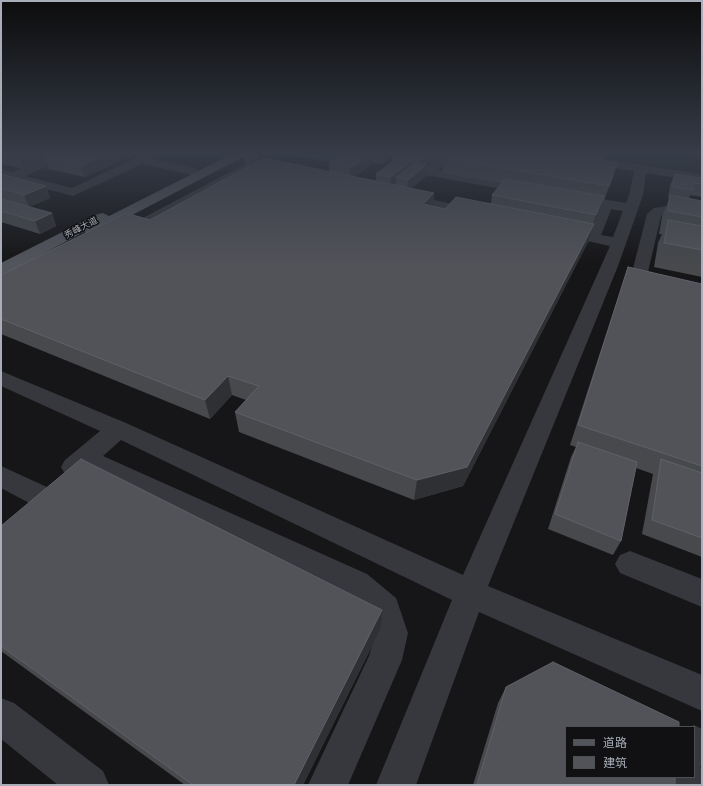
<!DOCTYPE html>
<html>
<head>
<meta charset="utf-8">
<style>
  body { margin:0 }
  #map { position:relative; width:703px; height:786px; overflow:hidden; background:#161618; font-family:"Open Sans","Noto Sans SC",sans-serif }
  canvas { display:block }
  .frame { position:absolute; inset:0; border:2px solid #a8adb8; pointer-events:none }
  .legend { position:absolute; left:565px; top:726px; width:130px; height:52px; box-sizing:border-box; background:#111113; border:1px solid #4d4f55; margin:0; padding:5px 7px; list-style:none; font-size:12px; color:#a8adb8 }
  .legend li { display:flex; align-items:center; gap:8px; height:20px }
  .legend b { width:20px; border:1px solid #4d4f55 }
</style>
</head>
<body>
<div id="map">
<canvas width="703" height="786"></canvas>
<div class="frame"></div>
<ul class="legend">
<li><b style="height:5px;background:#53555c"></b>道路</li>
<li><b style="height:11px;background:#525359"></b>建筑</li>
</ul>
</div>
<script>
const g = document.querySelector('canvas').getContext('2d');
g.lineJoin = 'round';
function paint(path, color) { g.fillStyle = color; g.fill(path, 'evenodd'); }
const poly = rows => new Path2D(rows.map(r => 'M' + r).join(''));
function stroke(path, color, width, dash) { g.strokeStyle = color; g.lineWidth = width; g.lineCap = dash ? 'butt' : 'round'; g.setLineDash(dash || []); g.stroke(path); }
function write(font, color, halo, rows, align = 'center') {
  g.font = font + ' "Open Sans","Noto Sans SC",sans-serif'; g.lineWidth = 3; g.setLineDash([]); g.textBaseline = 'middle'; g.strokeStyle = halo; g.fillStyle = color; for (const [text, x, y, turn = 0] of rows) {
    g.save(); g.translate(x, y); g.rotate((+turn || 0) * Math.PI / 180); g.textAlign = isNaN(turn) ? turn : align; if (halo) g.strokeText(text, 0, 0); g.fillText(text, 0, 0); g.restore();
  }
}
paint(poly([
  [585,155,702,155,702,173]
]), '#1e261f');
paint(poly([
  [55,155,71,155,69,157,25,176,72,188,142,155,157,155,152,159,196,168,198,171,196,174,192,175,142,164,73,196,1,177,1,169,12,172,55,155],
  [440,155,453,155,438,170,530,186,535,187,536,190,535,193,530,194,425,175,423,172,425,169,440,155],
  [553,155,580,155,702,174,702,182,646,173,643,195,618,266,488,586,702,675,702,711,479,612,416,785,376,785,452,600,121,440,103,456,367,574,396,598,408,633,402,660,348,785,308,785,369,656,376,633,372,618,345,594,87,470,83,474,74,477,65,474,61,467,65,460,100,431,1,386,1,371,126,423,463,575,610,246,556,234,554,231,556,228,561,227,588,232,596,213,579,209,577,206,579,203,567,201,565,198,567,195,572,194,626,203,629,195,634,171,559,158,555,157,553,155],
  [610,209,623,211,613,237,601,235,611,210,610,209],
  [249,162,265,165,267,168,265,171,261,172,251,170,149,226,144,227,139,226,137,223,139,220,249,162],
  [404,194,477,209,482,210,484,213,482,216,477,217,399,201,397,198,399,195,404,194],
  [666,206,702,211,702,219,666,214,661,216,648,272,646,276,640,277,634,276,632,272,647,214,654,208,666,206],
  [1,466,49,488,53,496,49,504,40,507,31,504,1,488,1,466],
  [630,551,702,579,702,607,620,573,615,564,620,555,630,551],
  [1,698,14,703,103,771,109,785,58,785,1,739,1,698],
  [694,725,702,729,702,767,700,766,702,771,702,785,664,785,665,777,694,777,694,727,690,727,694,725]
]), '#37383d');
paint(poly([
  [230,155,245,155,243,157,96,234,91,235,84,232,7,273,1,274,1,263,98,214,103,213,109,216,230,155]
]), '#53555c');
paint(poly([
  [1,155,133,155,85,177,48,169,45,160,24,169,1,164],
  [244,155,259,155,259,161,329,172,329,164,332,162,292,155,439,155,427,164,426,176,411,188,434,193,433,206,445,209,491,204,492,195,502,183,442,173,444,158,603,161,617,163,604,201,602,201,599,212,594,224,589,240,463,486,414,500,239,432,235,412,246,400,232,395,210,419,1,334,1,275,150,220,251,166,245,164],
  [392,156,392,162,376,174,376,181,354,177,371,165,371,162,382,164],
  [1,165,5,175,46,186,50,198,29,207,52,213,56,226,40,234,1,222],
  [675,174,702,178,702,197,690,195,689,198,702,201,702,277,654,267,658,243,662,234,659,234,662,217,669,199,668,199,670,185],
  [628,267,702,284,702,557,642,534,653,474,636,468,621,541,613,555,548,529,571,457,576,447,570,445,622,285],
  [1,526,381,628,303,785,185,785,1,651],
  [506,687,675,785,473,785,498,703]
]), '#47494d');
paint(poly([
  [18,155,59,155,44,158,45,160,24,169],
  [106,155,133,155,85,177,81,166],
  [250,155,259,155,259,161,251,166],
  [370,155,371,155,371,165,350,180,350,168],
  [382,155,392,155,392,156,382,164],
  [426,155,439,155,427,165,427,164,426,176,407,191,408,180,420,170,420,160],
  [412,161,411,172,396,177,396,184,390,188,391,177],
  [617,163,613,178,604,201,609,186],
  [1,165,6,176,1,178],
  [46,186,50,198,29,207,24,195],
  [434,193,433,209,423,204],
  [604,196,599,212,592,227,594,224,589,240,463,486,414,500,417,480,591,229,596,215],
  [52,213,56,226,40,234,35,221],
  [228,376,232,395,210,419,205,400],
  [382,610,381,628,303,785,294,785]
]), '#2f3033');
const building = poly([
  [52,155,106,155,81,166,44,158,52,155],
  [344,155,370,155,350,168,329,164,344,155],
  [394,155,426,155,420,160,394,155],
  [448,155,588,155,604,157,603,161,617,163,609,186,444,158,448,155],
  [264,158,434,193,423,204,445,209,456,197,594,224,467,467,417,480,235,412,259,386,228,376,205,400,1,319,1,275,126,213,150,220,264,158],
  [397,158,412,161,391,177,376,174,397,158],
  [416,162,427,164,408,180,396,177,416,162],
  [1,174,46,186,24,195,1,188,1,174],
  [675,174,702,178,702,184,693,183,693,190,672,187,675,174],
  [505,179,604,196,596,215,492,195,505,179],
  [670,195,702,201,702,217,668,211,670,195],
  [1,199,52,213,35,221,1,211,1,199],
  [668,220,702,226,702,250,664,243,668,220],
  [628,267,702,284,702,466,578,425,628,267],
  [578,442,637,462,621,541,555,514,578,442],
  [81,459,382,610,294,785,193,785,1,646,1,526,81,459],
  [661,459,702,473,702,538,652,520,661,459],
  [553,662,679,722,679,727,566,727,566,777,675,777,675,785,477,785,506,687,553,662]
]);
paint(building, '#525359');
stroke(building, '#5f6168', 1);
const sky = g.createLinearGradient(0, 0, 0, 265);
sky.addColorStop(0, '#0c0c0d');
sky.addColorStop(0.58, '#363c48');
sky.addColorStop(1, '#363c4800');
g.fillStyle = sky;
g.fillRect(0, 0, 703, 265);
write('9px', '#a8adb8', '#111113', [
  ["秀峰大道",81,228,-27]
]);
</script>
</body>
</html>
